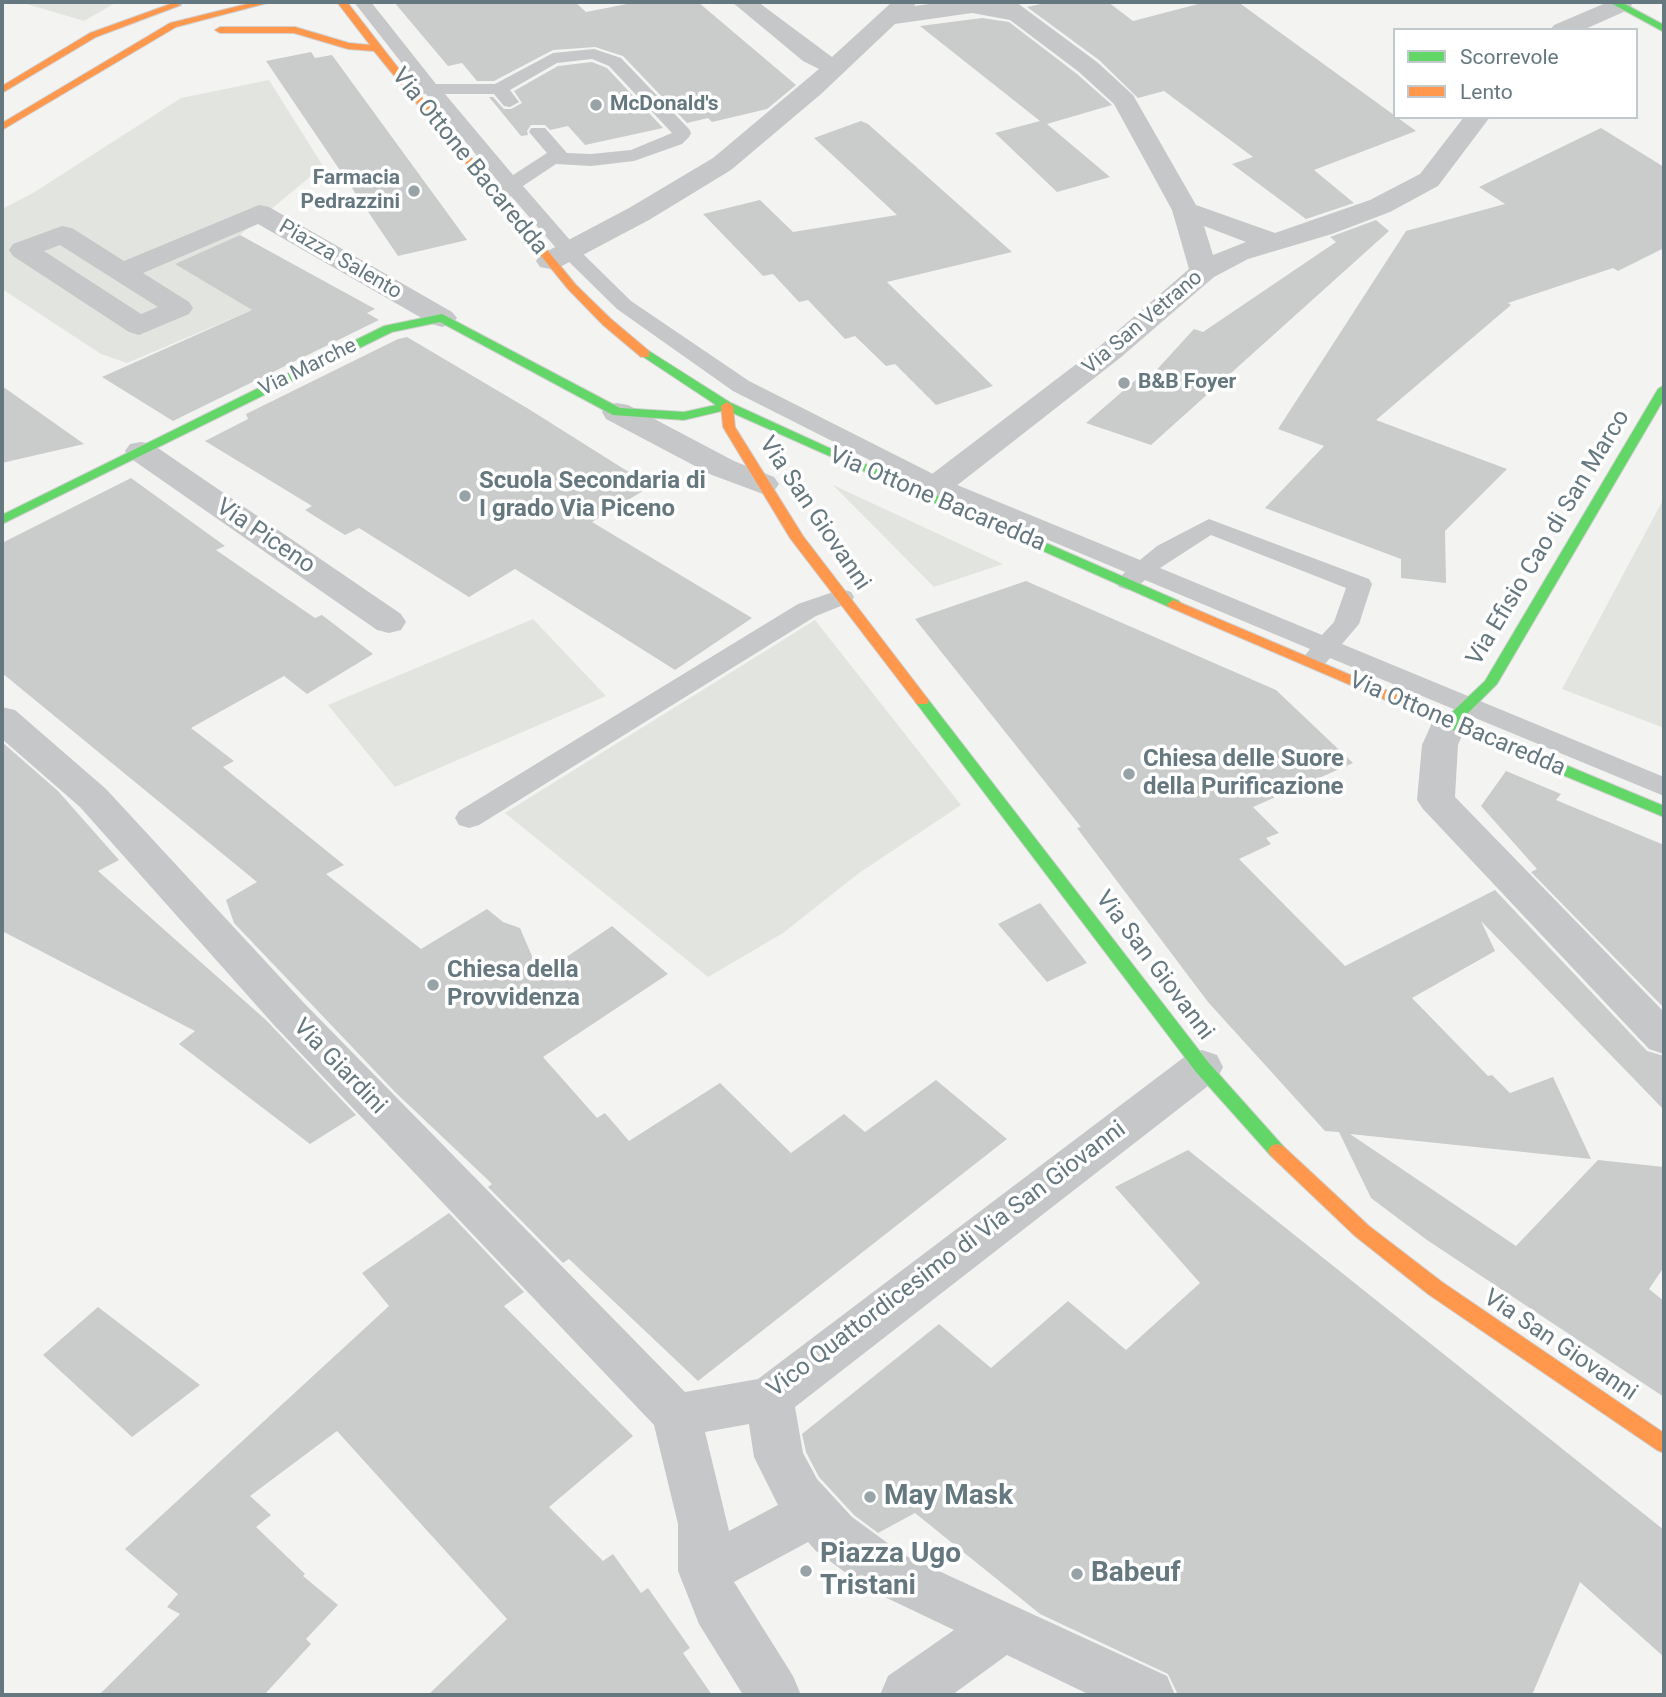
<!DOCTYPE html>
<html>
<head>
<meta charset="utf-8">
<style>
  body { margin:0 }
  #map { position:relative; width:1666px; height:1697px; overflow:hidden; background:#f3f3f2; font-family:Roboto,sans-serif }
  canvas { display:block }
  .frame { position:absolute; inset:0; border:4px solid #66787f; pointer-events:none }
  .legend { position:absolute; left:1393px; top:28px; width:245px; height:91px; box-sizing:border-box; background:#fff; border:2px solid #c2c9cc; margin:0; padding:9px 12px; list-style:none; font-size:21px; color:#66787f }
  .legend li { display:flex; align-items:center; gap:14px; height:35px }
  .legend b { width:35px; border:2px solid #c2c9cc }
</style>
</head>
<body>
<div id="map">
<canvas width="1666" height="1697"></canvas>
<div class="frame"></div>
<ul class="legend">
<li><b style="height:9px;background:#63d668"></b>Scorrevole</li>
<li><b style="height:9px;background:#ff974d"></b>Lento</li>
</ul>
</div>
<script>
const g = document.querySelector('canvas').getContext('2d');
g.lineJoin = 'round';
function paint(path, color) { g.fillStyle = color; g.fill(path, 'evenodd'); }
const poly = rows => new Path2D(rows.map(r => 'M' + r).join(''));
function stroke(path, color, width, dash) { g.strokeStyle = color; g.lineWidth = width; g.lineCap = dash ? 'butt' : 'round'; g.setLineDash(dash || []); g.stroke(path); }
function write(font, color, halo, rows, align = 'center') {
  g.font = font + ' Roboto,sans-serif'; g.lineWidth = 7; g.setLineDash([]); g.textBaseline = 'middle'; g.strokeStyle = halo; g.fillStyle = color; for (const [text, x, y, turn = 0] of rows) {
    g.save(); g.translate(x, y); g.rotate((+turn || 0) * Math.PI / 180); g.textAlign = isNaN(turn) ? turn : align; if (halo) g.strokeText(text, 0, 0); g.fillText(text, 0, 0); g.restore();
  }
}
paint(poly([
  [20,2,117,2,84,21],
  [269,80,323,166,240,235,176,264,252,310,127,363,101,354,2,289,2,209,33,193,181,98],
  [833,485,1003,564,934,587],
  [1664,498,1664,728,1562,689],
  [533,619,606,696,395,787,328,705],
  [815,620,961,805,859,873,783,933,708,977,505,813]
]), '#e2e5df');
paint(poly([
  [394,2,575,2,586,12,637,2,698,2,796,85,767,109,712,122,708,118,687,123,623,56,595,47,553,50,494,81,477,81,462,63,448,66],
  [1050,2,1108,2,1133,21,1206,2,1238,2,1416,131,1314,170,1354,203,1306,219,1232,164,1253,157,1164,91,1138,98,1099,60,1027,7],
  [982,18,1009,22,1077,74,1112,105,1047,124,1110,177,1057,192,995,133,1040,121,920,26],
  [311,52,315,58,332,55,467,240,398,256,266,61],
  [592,62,607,68,663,128,585,145,568,126,550,130,545,125,531,125,527,131,528,135,521,136,489,97,493,97,504,109,511,109,522,103,514,91,558,66],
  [861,121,868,124,1012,252,887,282,993,386,936,405,895,364,886,366,855,336,845,339,808,300,799,302,773,274,763,276,703,214,760,200,793,232,897,215,814,138],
  [1601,128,1664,167,1664,248,1618,271,1613,268,1508,303,1511,305,1376,420,1507,469,1445,531,1446,583,1401,578,1401,559,1265,508,1324,446,1278,429,1406,231,1505,204,1479,187],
  [1376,220,1389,231,1151,445,1086,423,1146,371,1151,376,1194,329,1203,332,1336,242,1330,237],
  [240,235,375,309,367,313,379,320,173,421,102,377,252,310,175,264],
  [407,337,527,408,651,486,592,522,752,618,675,670,515,569,469,597,359,528,345,535,305,510,312,506,205,441,248,419,246,414,398,339],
  [2,386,84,444,2,463],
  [131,478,225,546,216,550,315,618,322,615,373,654,307,694,284,676,191,728,234,761,223,767,344,865,326,874,421,949,487,909,503,922,520,928,540,975,612,926,668,974,543,1057,597,1118,605,1113,629,1141,720,1083,791,1153,844,1114,865,1132,936,1080,1007,1139,698,1381,569,1259,563,1263,488,1187,492,1184,489,1181,395,1092,234,923,226,900,257,882,2,673,2,543],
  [1026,581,1276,690,1353,763,1253,807,1279,833,1266,838,1271,844,1239,859,1345,966,1495,890,1647,1051,1664,1056,1664,1110,1481,921,1495,951,1412,998,1488,1076,1492,1075,1510,1093,1553,1077,1591,1159,1350,1134,1516,1246,1598,1160,1664,1167,1664,1267,1649,1289,1664,1301,1664,1397,1427,1240,1371,1198,1339,1132,1325,1131,1208,1002,1077,828,1081,827,915,619],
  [2,742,58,791,119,860,98,871,266,1020,356,1115,310,1144,179,1044,195,1031,2,931],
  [1506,771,1561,794,1556,800,1664,845,1664,1008,1531,872,1537,869,1481,806],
  [1040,903,1087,963,1047,982,998,924],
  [1188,1150,1664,1530,1664,1657,1580,1582,1532,1695,1178,1695,1168,1674,1040,1614,915,1513,878,1533,854,1515,819,1477,806,1452,802,1434,939,1324,991,1368,1068,1301,1126,1350,1200,1283,1115,1187],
  [449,1213,524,1292,504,1306,633,1436,549,1507,603,1561,613,1554,641,1593,648,1588,690,1648,683,1653,712,1695,428,1695,507,1619,337,1431,250,1496,271,1515,256,1527,305,1574,303,1576,338,1605,306,1639,311,1644,264,1695,99,1695,180,1614,167,1607,178,1594,125,1549,389,1306,362,1273],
  [98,1307,200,1385,132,1437,43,1355]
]), '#cacbcb');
const fast = poly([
  [1609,2,1621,2,1664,25,1664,32,1609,2],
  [442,314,620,408,684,412,716,405,639,354,641,351,649,351,731,403,849,457,1179,601,1181,604,1179,607,1169,607,726,410,684,420,613,415,440,322,392,332,2,524,2,515,384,326,442,314],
  [1664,385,1664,399,1497,684,1460,721,1664,806,1664,817,1444,726,1397,705,1395,702,1402,697,1448,716,1485,681,1658,389,1664,385],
  [922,696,927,698,1208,1062,1283,1146,1286,1151,1283,1156,1277,1158,1271,1156,1196,1072,917,704,915,701,922,696]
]);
const slow = poly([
  [255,2,271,2,176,27,2,130,2,123,170,23,255,2],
  [337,2,347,2,413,87,576,285,611,319,649,351,649,357,641,357,603,325,568,289,374,51,348,49,294,33,220,33,215,30,220,27,295,27,349,43,370,45,337,2],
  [173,3,181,5,96,37,2,93,2,86,90,33,173,3],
  [727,402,733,406,735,427,803,536,927,698,929,701,927,704,917,704,790,538,723,427,721,406,727,402],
  [1174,600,1407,699,1409,702,1407,705,1397,705,1169,607,1167,604,1174,600],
  [1277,1144,1283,1146,1369,1226,1442,1282,1664,1433,1664,1453,1657,1450,1428,1294,1355,1236,1271,1156,1268,1151,1271,1146,1277,1144]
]);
stroke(fast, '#cfd0d0', 2);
stroke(slow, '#cfd0d0', 2);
paint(poly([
  [354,2,371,2,436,84,495,84,553,53,594,49,621,58,689,129,691,133,689,137,682,144,634,161,591,166,556,164,523,186,576,247,631,301,749,381,945,480,1140,560,1157,546,1209,519,1369,579,1372,584,1359,624,1342,644,1664,777,1664,796,1330,658,1325,664,1316,666,1307,664,1303,658,1310,649,1145,580,1137,587,1128,590,1119,587,1116,582,1125,572,929,490,733,391,617,309,562,255,511,196,506,201,492,201,489,197,501,185,426,94,413,93,410,89,418,84,354,2],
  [592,59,609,66,672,133,631,150,591,154,567,153,545,128,531,128,529,132,547,153,513,175,445,94,494,94,504,106,510,107,519,102,510,90,557,63,592,59],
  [1211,535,1346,588,1334,622,1322,635,1160,568,1211,535],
  [842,589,851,592,854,597,851,602,816,616,479,825,469,828,459,825,455,818,459,811,798,604,842,589]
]), '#c5c7c8');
paint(poly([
  [732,2,758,2,832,57,892,2,917,2,914,6,946,2,1016,2,1097,62,1133,95,1196,205,1275,233,1370,200,1420,174,1464,117,1490,117,1438,186,1390,212,1332,234,1248,259,1214,277,1120,358,937,501,926,504,915,501,910,494,915,487,1100,346,1189,269,1172,210,1114,104,1079,72,1010,20,972,13,895,24,821,94,731,170,649,220,560,267,550,269,540,267,536,261,540,255,629,208,713,158,819,69,803,61,732,2],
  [1204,226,1246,242,1213,255,1204,226],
  [1608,2,1629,2,1632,5,1628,10,1583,30,1550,30,1554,25,1608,2],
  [259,205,269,207,452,312,457,318,452,324,442,327,432,324,258,224,143,273,189,302,193,308,189,314,139,335,129,332,13,256,9,250,13,244,62,226,72,228,124,261,259,205],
  [60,245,112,278,158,307,141,314,44,251,60,245],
  [617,403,628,405,734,461,774,477,779,484,774,491,763,494,712,475,606,419,602,412,606,405,617,403],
  [141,442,152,444,401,614,406,622,401,630,389,633,377,630,130,458,125,451,130,444,141,442],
  [2,707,15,710,106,789,303,1002,685,1392,758,1379,1187,1055,1202,1050,1217,1055,1223,1067,1217,1079,795,1407,803,1453,817,1479,852,1517,904,1555,1167,1676,1175,1695,1090,1695,1007,1655,952,1695,880,1695,888,1676,954,1630,868,1589,816,1551,808,1542,734,1582,793,1676,801,1695,743,1695,699,1624,678,1571,678,1524,654,1425,273,1024,80,807,2,739,2,707],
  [749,1424,754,1457,778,1505,729,1531,705,1432,749,1424],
  [1449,711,1462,714,1467,723,1458,745,1455,797,1664,1012,1664,1054,1649,1049,1423,809,1417,800,1422,745,1436,714,1449,711]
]), '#c5c7c8');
paint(fast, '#63d668');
paint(slow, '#ff974d');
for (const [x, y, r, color] of [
  [596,105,7,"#97a3a7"],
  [414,191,7,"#97a3a7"],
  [1124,383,7,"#97a3a7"],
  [465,496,7,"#97a3a7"],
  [1129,774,7,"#97a3a7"],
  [433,985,7,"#97a3a7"],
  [870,1497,7,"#97a3a7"],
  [806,1571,7,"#97a3a7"],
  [1077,1574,7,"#97a3a7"]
]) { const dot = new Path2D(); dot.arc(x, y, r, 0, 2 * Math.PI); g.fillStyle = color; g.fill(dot); stroke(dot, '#fff', 2.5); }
write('bold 21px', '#66787f', '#fff', [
  ["McDonald's",610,105],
  ["Farmacia",400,179,"right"],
  ["Pedrazzini",400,203,"right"],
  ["B&B Foyer",1138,383]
], 'left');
write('21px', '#66787f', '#fff', [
  ["Piazza Salento",340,260,30],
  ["Via San Vetrano",1143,323,-40],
  ["Via Marche",308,368,-26]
]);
write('24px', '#66787f', '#fff', [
  ["Via Ottone Bacaredda",469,162,51],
  ["Via Ottone Bacaredda",937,500,23],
  ["Via San Giovanni",814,514,56],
  ["Via Piceno",265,537,34],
  ["Via Efisio Cao di San Marco",1549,538,-59],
  ["Via Ottone Bacaredda",1457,725,23],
  ["Via San Giovanni",1154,966,53],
  ["Via Giardini",339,1067,46],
  ["Vico Quattordicesimo di Via San Giovanni",947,1260,-37],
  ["Via San Giovanni",1560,1346,34]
]);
write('bold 24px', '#66787f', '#fff', [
  ["Scuola Secondaria di",479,482],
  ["I grado Via Piceno",479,510],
  ["Chiesa delle Suore",1143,760],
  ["della Purificazione",1143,788],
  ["Chiesa della",447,971],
  ["Provvidenza",447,999]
], 'left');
write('bold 28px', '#66787f', '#fff', [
  ["May Mask",884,1497],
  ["Piazza Ugo",820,1555],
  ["Tristani",820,1587],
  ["Babeuf",1091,1574]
], 'left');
</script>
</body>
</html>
